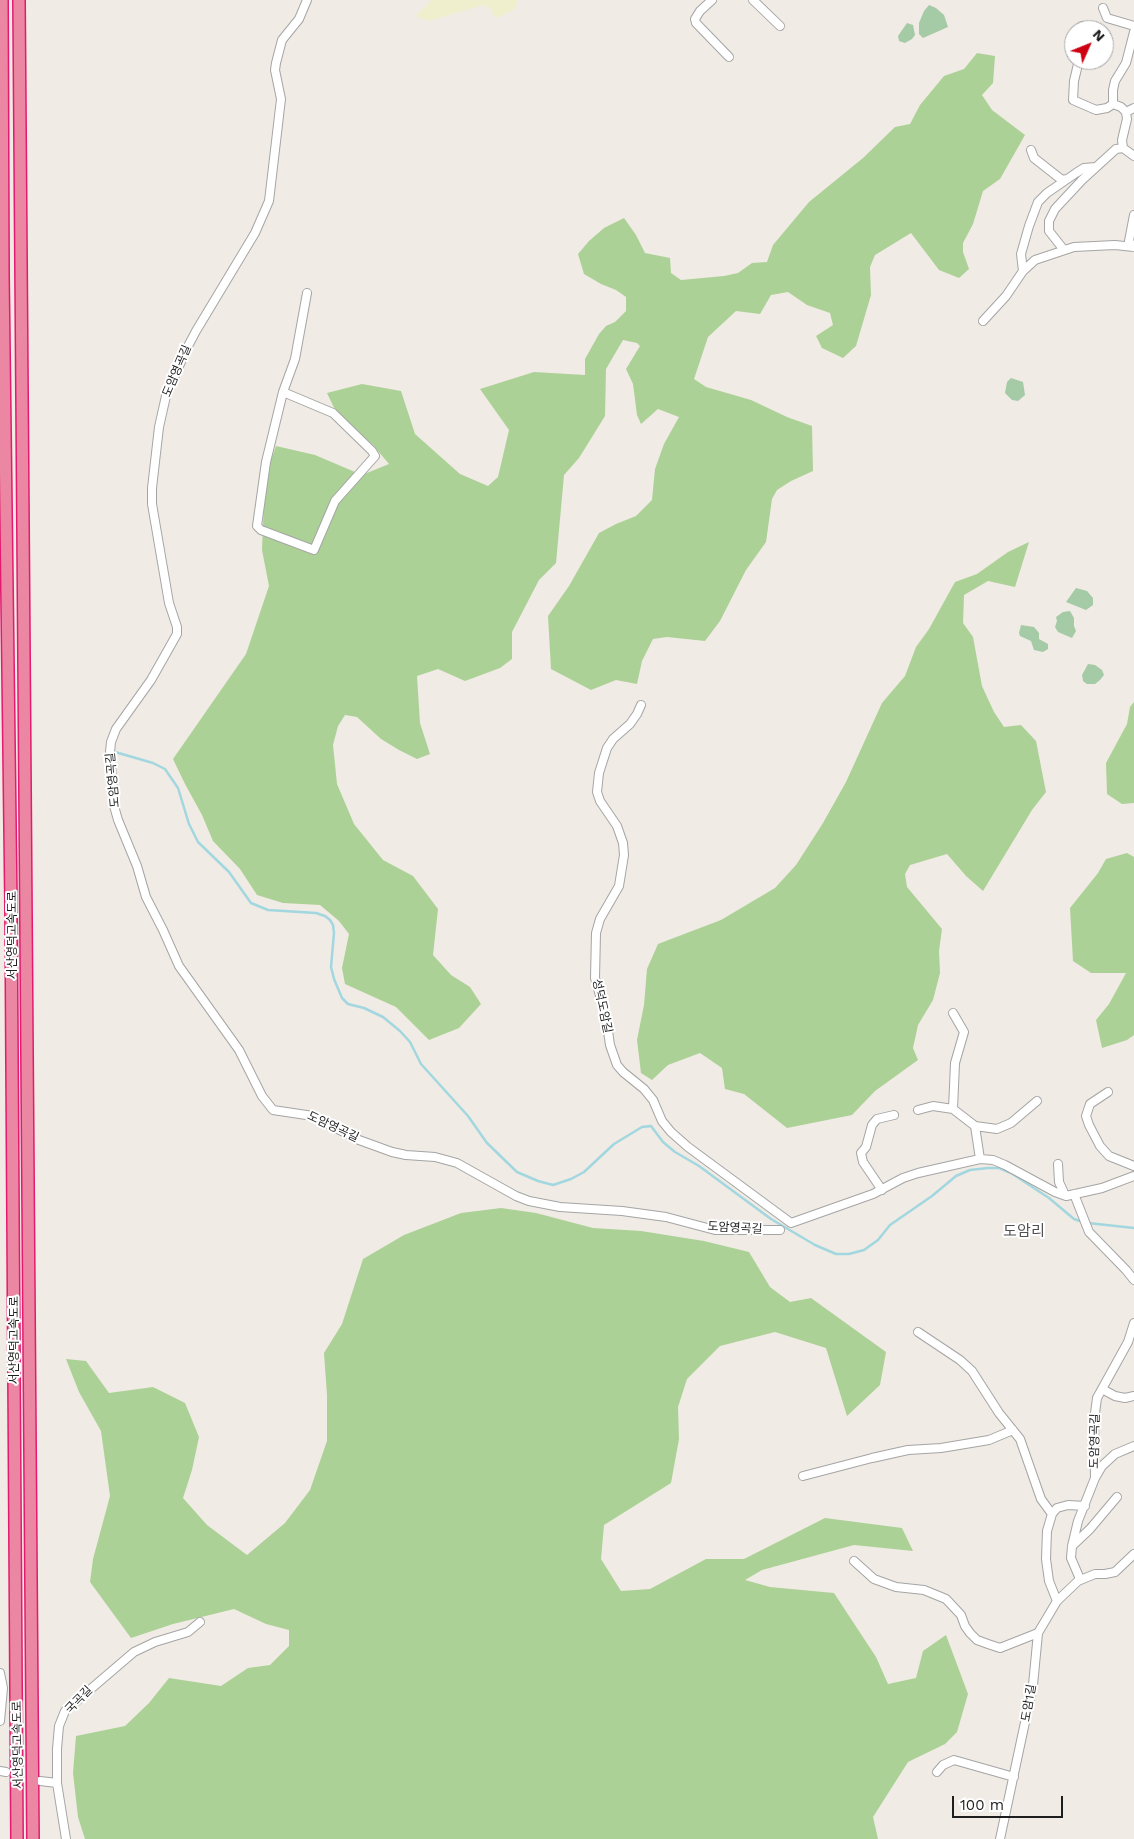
<!DOCTYPE html>
<html>
<head>
<meta charset="utf-8">
<style>
  body { margin:0 }
  #map { position:relative; width:1134px; height:1839px; overflow:hidden; background:#f0ebe4; font-family:"Work Sans",sans-serif }
  canvas { display:block }
  .north { position:absolute; left:1064px; top:20px; width:50px; height:50px; box-sizing:border-box; background:#fff; border:1px solid #a5a5a5; border-radius:50%; rotate:46deg; font-size:14px; font-weight:700; line-height:20px; text-align:center; color:#1e1e1e }
  .north::after { content:''; display:block; margin:auto; width:18px; height:22px; background:#c01; clip-path:polygon(50% 0,100% 100%,50% 72%,0 100%) }
  .scale { position:absolute; left:952px; top:1796px; width:111px; height:22px; box-sizing:border-box; border:2px solid #1e1e1e; border-top:0; padding-left:6px; font-size:15px; line-height:18px; white-space:nowrap; color:#1e1e1e; -webkit-text-stroke:4px #fff; paint-order:stroke }
</style>
</head>
<body>
<div id="map">
<canvas width="1134" height="1839"></canvas>
<div class="north">N</div>
<div class="scale">100 m</div>
</div>
<script>
const g = document.querySelector('canvas').getContext('2d');
g.lineJoin = 'round';
function paint(path, color) { g.fillStyle = color; g.fill(path, 'evenodd'); }
const poly = rows => new Path2D(rows.map(r => 'M' + r).join(''));
function stroke(path, color, width, dash) { g.strokeStyle = color; g.lineWidth = width; g.lineCap = dash ? 'butt' : 'round'; g.setLineDash(dash || []); g.stroke(path); }
function write(font, color, halo, rows, align = 'center') {
  g.font = font + ' "Work Sans","Noto Sans KR",sans-serif'; g.lineWidth = 4; g.setLineDash([]); g.textBaseline = 'middle'; g.strokeStyle = halo; g.fillStyle = color; for (const [text, x, y, turn = 0] of rows) {
    g.save(); g.translate(x, y); g.rotate((+turn || 0) * Math.PI / 180); g.textAlign = isNaN(turn) ? turn : align; if (halo) g.strokeText(text, 0, 0); g.fillText(text, 0, 0); g.restore();
  }
}
paint(poly([
  [431,0,518,0,515,9,497,18,493,15,492,10,483,5,429,21,415,16,429,3]
]), '#efefce');
paint(poly([
  [977,53,995,56,993,83,982,95,992,110,1025,135,1000,179,983,191,973,224,963,243,963,252,969,269,959,278,939,270,911,233,875,255,870,267,871,295,856,346,843,358,822,348,816,336,833,325,830,313,807,305,788,292,771,295,760,314,736,311,708,337,694,379,706,387,751,400,787,417,812,426,813,471,791,481,777,490,772,499,766,542,746,570,720,621,705,641,667,637,653,639,642,661,637,684,616,680,591,690,551,669,548,616,569,586,599,533,616,524,636,516,652,500,655,469,664,444,679,417,658,409,641,424,637,415,633,384,626,369,640,346,637,343,623,340,606,369,605,416,579,458,564,475,556,563,539,580,512,632,512,659,500,668,465,681,438,669,417,676,420,723,430,754,417,759,399,750,381,739,357,717,345,715,338,726,333,745,337,784,354,824,383,860,413,876,438,909,433,955,451,975,470,987,481,1004,459,1028,429,1040,396,1007,345,984,342,968,349,934,339,921,320,905,283,903,257,895,240,869,213,841,202,815,185,784,173,759,246,654,269,586,262,550,265,477,276,446,315,455,362,475,389,464,373,445,337,414,327,393,362,384,401,391,415,434,460,474,488,486,498,477,509,430,480,389,534,372,585,375,585,359,599,334,606,326,615,322,626,311,626,297,616,290,601,284,584,274,578,254,589,241,604,228,624,218,636,235,645,253,670,258,671,273,681,280,724,276,738,273,752,263,767,262,773,245,809,202,863,158,895,127,910,124,920,105,944,76,964,69],
  [1029,542,1015,587,988,581,964,595,963,623,973,637,982,686,994,712,1004,727,1021,725,1036,741,1046,792,1032,810,983,891,966,876,947,854,910,865,905,874,907,887,942,929,939,951,940,973,933,1000,918,1025,913,1048,918,1060,875,1091,852,1115,787,1128,744,1094,725,1089,722,1068,700,1053,668,1065,652,1080,641,1073,637,1040,644,1005,647,969,658,944,721,920,775,888,796,865,823,823,846,782,882,703,905,676,916,647,929,629,955,582,977,574,1008,552],
  [1134,702,1134,803,1122,804,1107,794,1106,763,1127,724,1130,707],
  [1127,853,1134,857,1134,1035,1127,1040,1102,1048,1096,1020,1109,1004,1126,973,1091,973,1073,961,1070,908,1098,873,1106,859],
  [501,1208,536,1213,593,1228,641,1231,704,1241,749,1252,770,1287,790,1302,811,1298,886,1352,880,1385,847,1416,826,1348,775,1332,720,1346,687,1379,678,1407,679,1439,671,1483,604,1525,601,1559,621,1591,650,1589,706,1559,744,1559,825,1518,902,1528,913,1551,854,1545,762,1570,745,1580,770,1587,834,1593,876,1657,888,1684,916,1678,923,1651,946,1635,968,1694,957,1732,945,1744,908,1762,873,1817,878,1839,85,1839,78,1817,73,1773,76,1736,125,1726,149,1703,169,1678,221,1686,248,1668,270,1665,289,1646,289,1630,266,1624,234,1609,173,1624,131,1638,90,1582,93,1559,110,1496,101,1431,79,1392,66,1359,86,1361,109,1393,153,1387,185,1403,199,1437,192,1470,183,1498,207,1525,247,1555,285,1523,310,1490,327,1441,327,1395,324,1353,342,1324,363,1259,404,1235,461,1213]
]), '#acd196');
paint(poly([
  [929,5,936,8,944,15,948,27,923,38,919,34,919,23,924,11],
  [907,23,913,25,915,35,912,39,905,43,899,41,898,36],
  [1011,378,1023,382,1025,395,1018,401,1012,400,1005,393,1007,382],
  [1076,588,1087,591,1093,598,1093,605,1086,610,1066,602],
  [1070,611,1074,618,1074,626,1076,631,1072,638,1058,632,1055,627,1057,621,1056,617,1063,612],
  [1021,625,1034,627,1039,633,1039,639,1048,644,1048,649,1043,652,1034,650,1031,641,1020,636,1019,633],
  [1088,664,1095,665,1102,670,1104,675,1100,680,1095,684,1087,684,1083,681,1082,675]
]), '#a4caa6');
stroke(poly([
  [115,752,153,763,165,769,178,788,189,824,198,842,229,872,251,903,268,910,316,913,325,916,330,920,333,925,334,933,331,967,334,979,342,998,348,1004,364,1008,383,1017,400,1031,410,1042,421,1064,468,1116,487,1143,517,1172,538,1181,553,1185,571,1179,584,1172,614,1144,642,1127,651,1126,663,1142,675,1152,699,1166,771,1219,815,1245,836,1254,849,1254,864,1250,878,1240,890,1225,932,1196,956,1176,970,1170,988,1168,999,1168,1011,1173,1049,1198,1074,1219,1083,1222],
  [1088,1223,1134,1228]
]), '#a2d7e0', 2.5);
const minor = poly([
  [307,0,299,19,282,40,276,63,275,70,281,99,269,201,255,233,196,331,186,350,166,396,159,427,152,488,152,504,169,603,177,627,177,634,151,680,116,729,111,742,110,752,114,806,118,820,137,866,146,897,163,930,179,966,239,1050,262,1096,273,1110,313,1116,359,1140,392,1152,406,1155,435,1157,457,1163,516,1196,529,1201,560,1207,622,1211,666,1217,715,1230,780,1230],
  [712,0,700,11,695,19,696,23,729,57],
  [753,0,780,26],
  [1103,8,1107,18,1134,26],
  [1082,26,1082,30],
  [1079,60,1074,81,1073,100,1096,110,1107,108,1113,104],
  [1134,108,1126,112,1127,119,1122,140,1123,148,1134,156],
  [1126,112,1121,107,1113,104,1113,90,1115,81,1126,63,1134,32],
  [1031,150,1034,158,1062,180,1067,179],
  [1133,247,1129,241,1134,215],
  [1064,250,1049,231,1049,221,1055,209,1082,180,1116,149,1123,148],
  [1023,271,1021,254,1029,226,1038,202,1047,193,1076,173,1084,168,1096,167],
  [983,321,1006,296,1023,271,1035,260,1074,247,1115,245,1134,247],
  [283,392,333,413,372,451,375,456,335,501,314,550,261,530,257,526,266,462,283,392,295,359,307,293],
  [641,705,637,714,630,724,613,739,607,748,599,773,597,792,600,801,617,826,623,843,624,855,619,886,600,919,596,933,595,978,606,1017,610,1045,617,1065,623,1072,644,1089,653,1100,662,1121,671,1132,688,1147,791,1223,873,1194,903,1178,918,1173,980,1159,993,1160,1005,1165,1055,1192,1066,1196,1102,1188,1134,1176],
  [953,1013,964,1032,955,1063,953,1109],
  [1108,1092,1090,1104,1086,1116,1089,1125,1100,1146,1109,1156,1134,1166],
  [918,1110,933,1106,953,1109,975,1126,997,1129,1011,1123,1037,1101],
  [975,1126,980,1159],
  [1058,1164,1059,1182,1065,1195],
  [882,1190,863,1162,861,1153,866,1147,872,1125,877,1119,894,1115],
  [1074,1194,1089,1232,1126,1270,1134,1280],
  [918,1332,960,1360,972,1371,999,1413,1020,1439,1041,1499,1052,1514],
  [1102,1389,1115,1396,1125,1398,1134,1396],
  [803,1476,872,1458,908,1450,941,1448,989,1440,1013,1430],
  [1095,1478,1094,1421,1097,1398,1128,1342,1134,1323],
  [1072,1546,1090,1529,1117,1497],
  [854,1561,874,1579,896,1587,924,1590,946,1599,961,1615,965,1626,970,1633,977,1640,988,1644,1000,1648,1038,1633],
  [1080,1579,1071,1558,1072,1546,1078,1521,1095,1478,1102,1466,1115,1454,1134,1446],
  [1057,1601,1049,1581,1046,1559,1047,1531,1052,1514,1057,1508,1068,1505,1085,1506],
  [0,1673,3,1688,0,1721],
  [0,1771,6,1772],
  [937,1772,943,1765,954,1760,1014,1777],
  [40,1781,57,1783],
  [66,1839,57,1783,57,1749,59,1726,65,1711,134,1652,155,1642,188,1632,200,1622],
  [1000,1839,1033,1685,1038,1633,1057,1601,1078,1581,1095,1574,1105,1574,1115,1572,1134,1554]
]);
const highway = poly([
  [2,0,3,275,11,905,17,1839],
  [19,0,33,1839]
]);
stroke(minor, '#a5a5a5', 10);
stroke(highway, '#e31b70', 14);
stroke(minor, '#fff', 8);
stroke(highway, '#eb87a2', 11);
write('12px', '#1e1e1e', '#fff', [
  ["도암영곡길",177,371,-67],
  ["도암영곡길",113,780,-95],
  ["서산영덕고속도로",12,935,-90],
  ["성덕도암길",602,1006,78],
  ["도암영곡길",333,1127,25],
  ["도암영곡길",735,1228,3],
  ["서산영덕고속도로",14,1340,-90],
  ["도암영곡길",1095,1441,-89],
  ["국곡길",79,1700,-46],
  ["도암1길",1029,1703,-80],
  ["서산영덕고속도로",18,1745,-91]
]);
write('15px', '#515151', '#fff', [
  ["도암리",1024,1232]
]);
</script>
</body>
</html>
